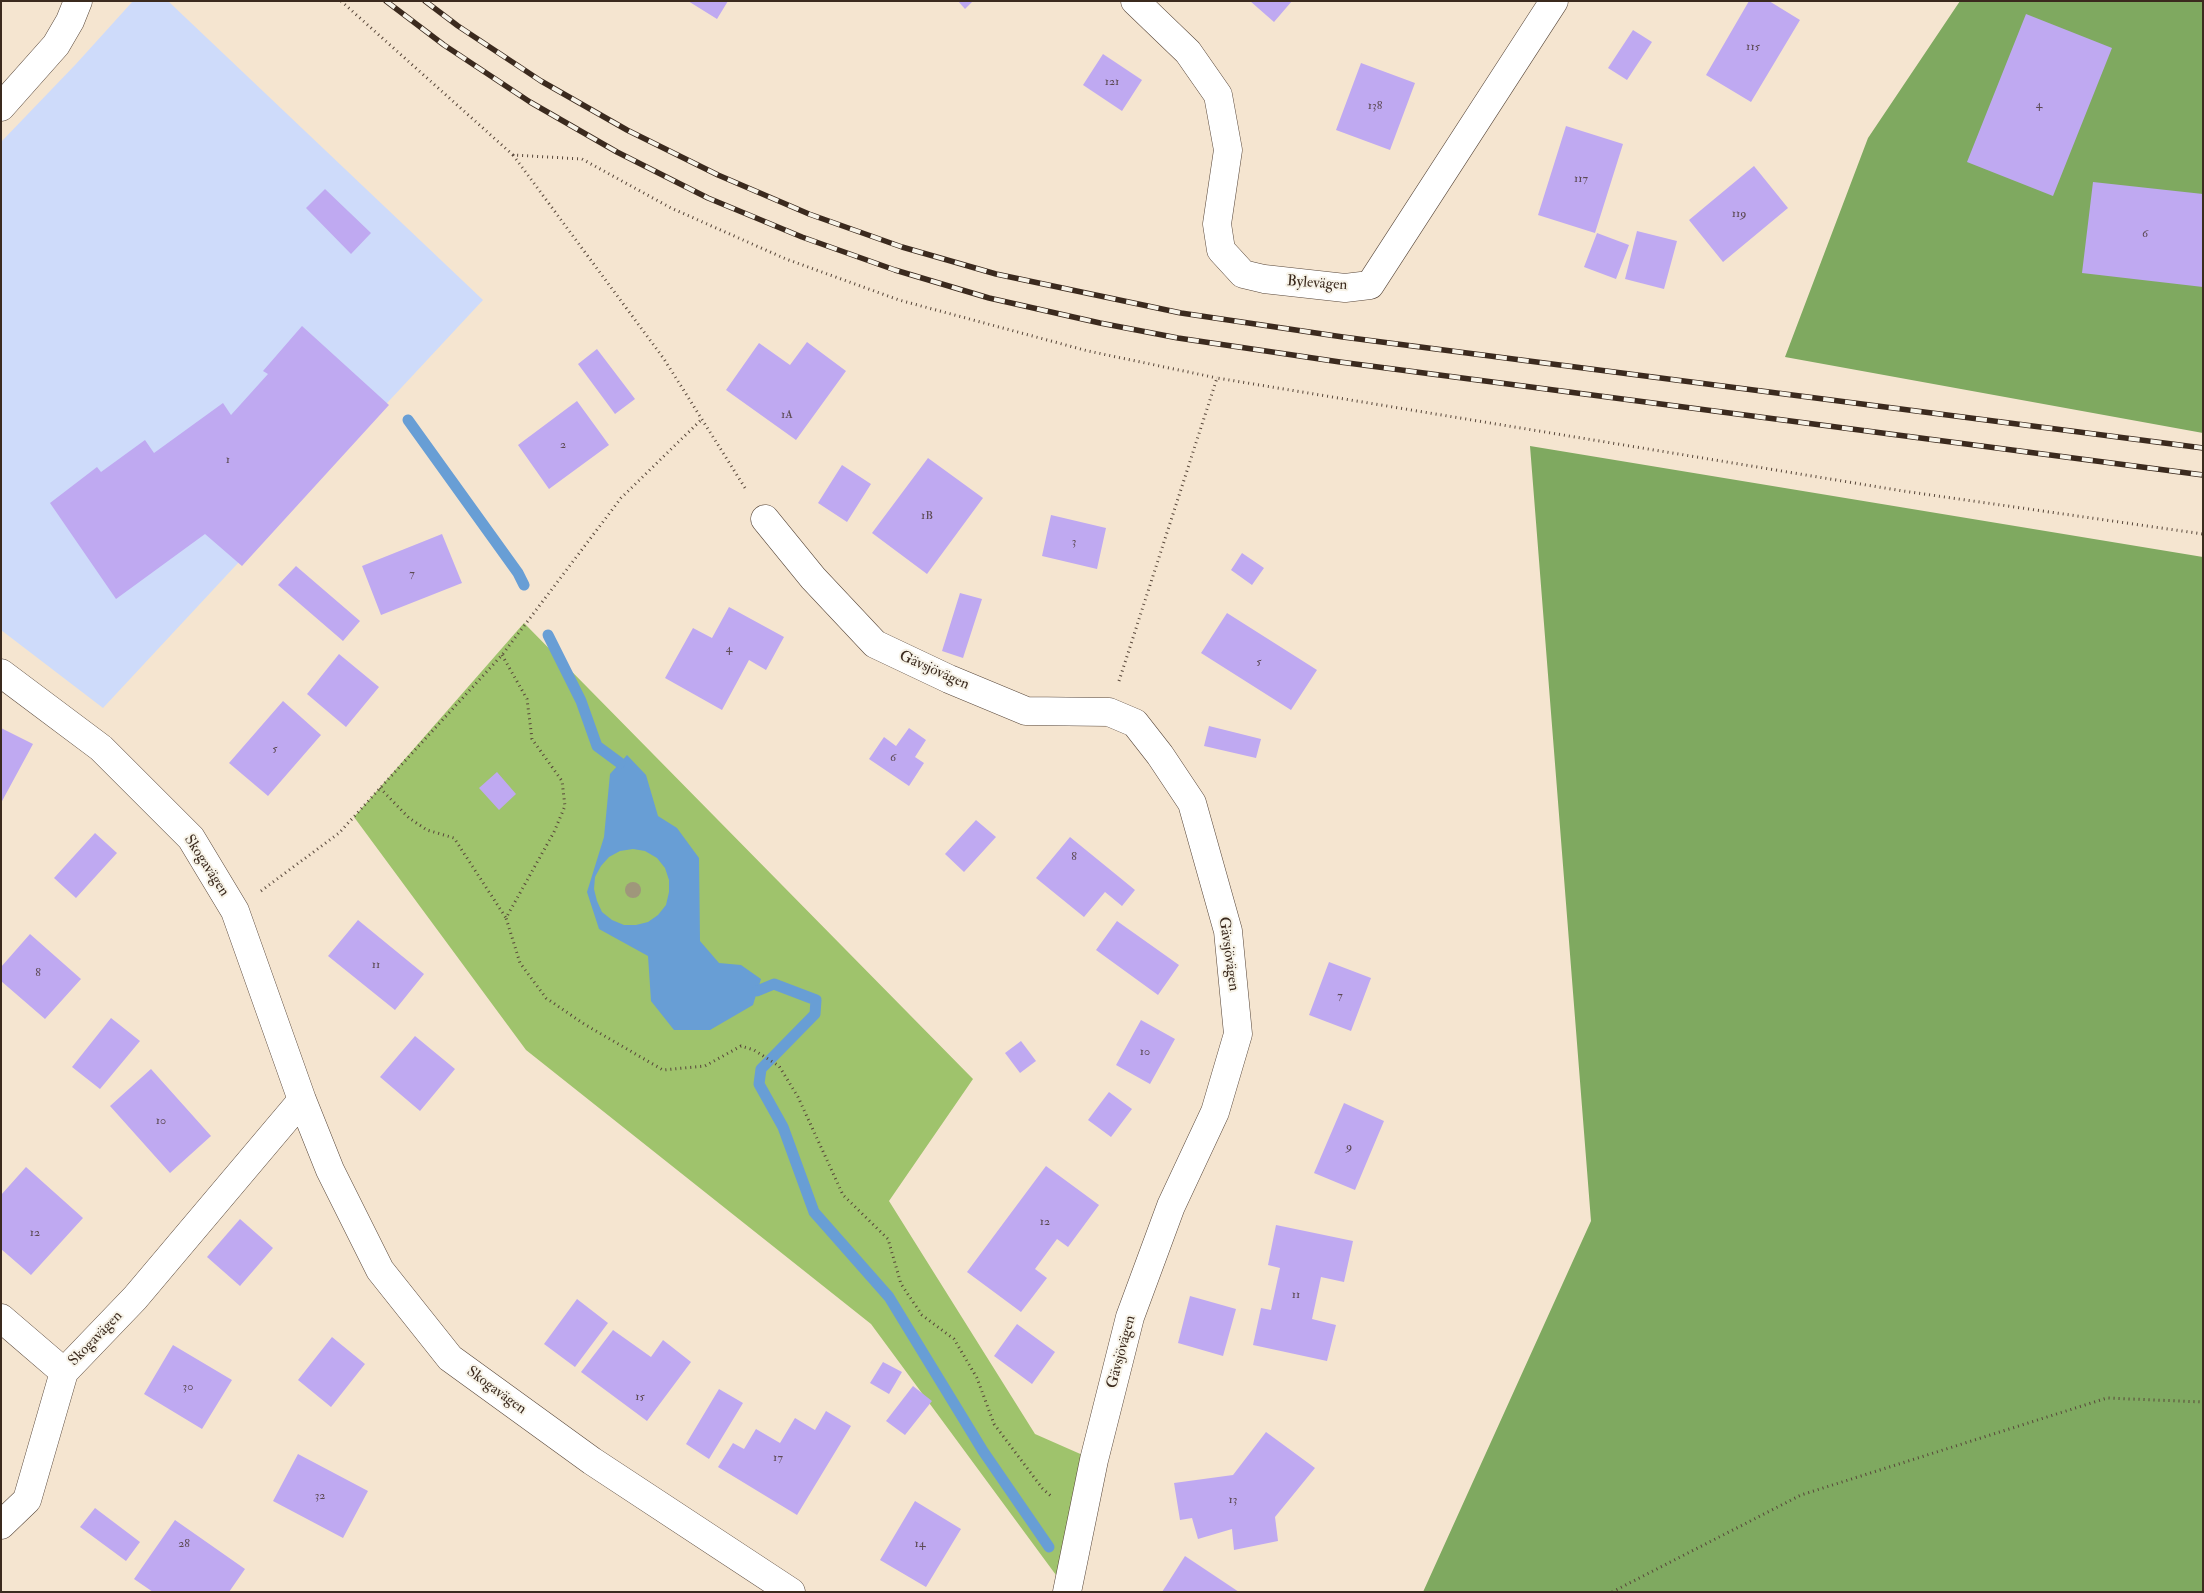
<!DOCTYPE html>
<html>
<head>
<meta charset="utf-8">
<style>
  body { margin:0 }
  #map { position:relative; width:2204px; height:1593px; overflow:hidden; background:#f5e5d0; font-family:"IM FELL Double Pica",serif }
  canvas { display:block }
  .frame { position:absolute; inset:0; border:2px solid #3b2a1e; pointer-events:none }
</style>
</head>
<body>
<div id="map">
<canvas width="2204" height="1593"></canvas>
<div class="frame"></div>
</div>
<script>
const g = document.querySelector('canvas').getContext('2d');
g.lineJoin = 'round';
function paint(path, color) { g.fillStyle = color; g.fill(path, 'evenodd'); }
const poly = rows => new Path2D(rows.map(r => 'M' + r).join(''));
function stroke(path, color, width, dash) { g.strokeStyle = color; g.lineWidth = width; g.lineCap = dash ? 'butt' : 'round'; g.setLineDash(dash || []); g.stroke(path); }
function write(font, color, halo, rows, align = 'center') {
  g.font = font + ' "IM FELL Double Pica",serif'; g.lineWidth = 4; g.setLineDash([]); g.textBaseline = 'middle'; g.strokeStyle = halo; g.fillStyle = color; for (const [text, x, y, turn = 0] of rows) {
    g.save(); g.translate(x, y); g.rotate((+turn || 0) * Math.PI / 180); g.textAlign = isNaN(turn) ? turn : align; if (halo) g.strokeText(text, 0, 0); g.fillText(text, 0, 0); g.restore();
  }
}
paint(poly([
  [133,1,168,1,483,300,103,708,1,630,1,142,76,64]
]), '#cedbfa');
paint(poly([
  [524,623,973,1079,889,1201,1035,1434,1094,1460,1067,1590,871,1324,526,1050,354,817]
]), '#9fc36c');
paint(poly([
  [1960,1,2203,1,2203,433,1785,357,1868,138],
  [1530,446,2203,557,2203,1592,1423,1592,1591,1221]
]), '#7fa960');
paint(poly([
  [627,755,646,775,658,816,677,828,699,858,700,941,719,963,741,965,761,979,753,1005,710,1030,674,1030,651,1001,648,956,599,929,587,892,604,837,610,774],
  [633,849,645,851,657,858,665,868,669,880,669,892,666,905,658,915,648,922,636,925,624,925,612,920,602,912,597,901,594,889,595,877,601,866,609,857,620,851]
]), '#689ed5');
stroke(poly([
  [408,420,518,573,524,585],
  [548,635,581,701,597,746,620,763],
  [757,991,774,984,816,1000,815,1014,761,1069,759,1084,783,1127,814,1212,889,1297,983,1451,1049,1547]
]), '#689ed5', 11);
paint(poly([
  [688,1,728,1,717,19],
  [958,1,973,1,965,9],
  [1250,1,1292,1,1274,22],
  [1749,1,1769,1,1800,20,1751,102,1706,75],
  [2026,14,2112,48,2053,196,1967,162],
  [1633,30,1652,42,1627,80,1608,68],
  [1103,54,1142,80,1122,111,1083,85],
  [1361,63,1415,83,1390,150,1336,130],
  [1566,126,1623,144,1595,233,1538,215],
  [1754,166,1788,208,1723,262,1689,220],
  [2093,182,2203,194,2203,287,2082,273],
  [325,189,371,233,351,254,306,208],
  [1637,231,1677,241,1664,289,1625,279],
  [1597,233,1629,245,1616,279,1584,267],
  [302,326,389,405,242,566,205,534,116,599,50,503,97,467,101,472,145,440,154,453,223,403,231,415,268,374,263,371],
  [807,342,846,371,796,440,726,390,759,343,790,365],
  [597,349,635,399,615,414,578,364],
  [577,401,609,445,549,489,518,445],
  [928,458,983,498,927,574,872,533],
  [842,465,871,484,847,522,818,503],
  [1051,515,1106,528,1097,569,1042,556],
  [442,534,462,583,381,615,362,566],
  [1242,553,1264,568,1252,585,1231,570],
  [296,566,360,621,343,641,278,585],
  [960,593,982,599,963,658,942,651],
  [729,607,784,637,766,670,749,660,722,710,665,678,693,628,712,638],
  [1227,613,1317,670,1291,710,1201,653],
  [339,654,379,687,346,727,307,694],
  [283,701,321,735,268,796,229,763],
  [1209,726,1261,739,1256,758,1204,746],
  [1,728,33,744,1,803],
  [909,728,926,740,915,757,924,763,909,786,869,759,884,737,896,746],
  [497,772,516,794,499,810,479,788],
  [976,820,996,837,964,872,945,854],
  [95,833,117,853,76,898,54,878],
  [1070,837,1135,890,1122,906,1105,892,1084,917,1036,878],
  [358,920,424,974,395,1010,328,956],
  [1117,921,1179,965,1158,995,1096,950],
  [30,934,81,979,45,1019,1,981,1,967],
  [1329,962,1371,978,1351,1031,1309,1015],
  [111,1018,140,1041,100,1089,72,1067],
  [1141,1020,1175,1039,1150,1084,1116,1065],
  [415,1036,455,1069,420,1111,380,1077],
  [1021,1041,1036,1061,1020,1073,1005,1053],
  [151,1069,211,1136,170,1173,110,1106],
  [1109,1092,1132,1109,1111,1137,1088,1120],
  [1344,1103,1384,1121,1355,1190,1314,1173],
  [1046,1166,1099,1205,1068,1247,1057,1239,1035,1269,1047,1278,1021,1312,967,1272],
  [26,1167,83,1218,31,1275,1,1249,1,1195],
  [240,1219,273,1248,240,1286,207,1257],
  [1276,1225,1353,1241,1344,1282,1321,1277,1312,1319,1336,1325,1327,1361,1253,1345,1261,1308,1271,1310,1280,1268,1268,1265],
  [1190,1296,1236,1309,1223,1356,1178,1343],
  [577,1299,608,1323,575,1367,544,1344],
  [1017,1324,1055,1352,1032,1384,994,1356],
  [613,1330,651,1357,663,1340,691,1362,647,1421,581,1372],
  [332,1337,365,1364,331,1407,298,1380],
  [173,1345,232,1380,202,1429,144,1394],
  [883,1362,902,1372,889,1394,870,1383],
  [913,1386,932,1401,905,1435,886,1421],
  [719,1389,743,1403,709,1459,686,1444],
  [826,1411,851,1426,797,1515,718,1467,733,1443,744,1449,756,1429,780,1443,795,1418,815,1430],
  [1266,1432,1315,1468,1275,1517,1278,1541,1234,1550,1232,1529,1198,1539,1192,1518,1180,1520,1174,1483,1233,1475],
  [298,1454,368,1491,343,1538,273,1501],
  [915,1501,961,1529,926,1587,880,1560],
  [95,1508,140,1542,126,1561,80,1527],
  [175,1520,245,1569,229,1592,153,1592,134,1579],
  [1185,1556,1239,1592,1162,1592]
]), '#bfa9f1');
const minor = poly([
  [1135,1,1188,52,1218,95,1228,150,1217,224,1221,250,1243,274,1264,279,1345,288,1370,285,1554,1],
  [1,107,56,45,70,21,78,1],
  [765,519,813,578,875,644,949,679,1026,711,1109,712,1135,723,1160,755,1192,803,1228,931,1238,1034,1215,1112,1171,1206,1130,1317,1094,1460,1067,1592],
  [1,673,101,748,191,838,235,911,302,1100,330,1170,380,1270,450,1358,592,1461,791,1592],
  [1,1318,64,1372],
  [1,1525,27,1500,64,1372,135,1298,302,1100]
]);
stroke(minor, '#574639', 29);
stroke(poly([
  [341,1,513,155,582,159,671,208,786,259,899,300,1088,351,1217,378],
  [513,155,664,359,747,491],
  [502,655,527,699,532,739,562,781,565,806,554,832,506,918,520,963,546,998,584,1024,663,1070,705,1066,741,1046,754,1050,779,1066,798,1097,843,1195,888,1239,901,1284,922,1315,954,1339,977,1378,994,1424,1042,1488,1053,1498],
  [1119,681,1217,378,1903,491,2203,534],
  [380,788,409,818,427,830,454,838,506,918],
  [261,891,339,833,502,655,621,498,702,419],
  [1612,1592,1801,1495,2107,1398,2203,1402]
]), '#574639', 3, [1, 4]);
stroke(minor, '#fff', 28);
const rail = poly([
  [386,1,444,45,530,102,617,152,708,198,802,237,895,270,989,298,1100,323,1178,338,1340,362,2203,475],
  [425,1,458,26,541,81,627,130,718,175,809,214,902,247,996,274,1181,313,1343,337,2203,448]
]);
stroke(rail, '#3b2a1e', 5.5);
stroke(rail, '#f7f3e8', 4, [11]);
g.fillStyle = '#9f977b';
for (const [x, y] of [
  [633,890]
]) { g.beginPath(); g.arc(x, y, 8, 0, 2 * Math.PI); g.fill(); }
write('12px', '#5c4a53', null, [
  ["115",1753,47],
  ["121",1112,82],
  ["4",2039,105],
  ["138",1375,106],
  ["117",1581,179],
  ["119",1739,214],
  ["6",2145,234],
  ["1A",787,415],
  ["2",563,445],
  ["1",228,460],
  ["1B",927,516],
  ["3",1074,542],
  ["7",412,574],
  ["4",729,649],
  ["5",1259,662],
  ["5",275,749],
  ["6",893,758],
  ["8",1074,857],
  ["11",376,965],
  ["8",38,973],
  ["7",1340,996],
  ["10",1145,1052],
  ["10",161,1121],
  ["9",1349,1147],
  ["12",1045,1222],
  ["12",35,1233],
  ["11",1296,1295],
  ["30",188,1387],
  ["15",640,1397],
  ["17",778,1458],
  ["32",320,1496],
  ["13",1233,1500],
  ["28",184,1544],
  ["14",920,1544]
]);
write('15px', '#3b2a1e', '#f7f3e8', [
  ["Bylevägen",1317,284,4],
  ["Gävsjövägen",934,671,24],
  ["Skogavägen",206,866,57],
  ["Gävsjövägen",1228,954,82],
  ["Skogavägen",96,1339,-46],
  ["Gävsjövägen",1122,1352,-75],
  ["Skogavägen",496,1391,36]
]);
</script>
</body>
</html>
